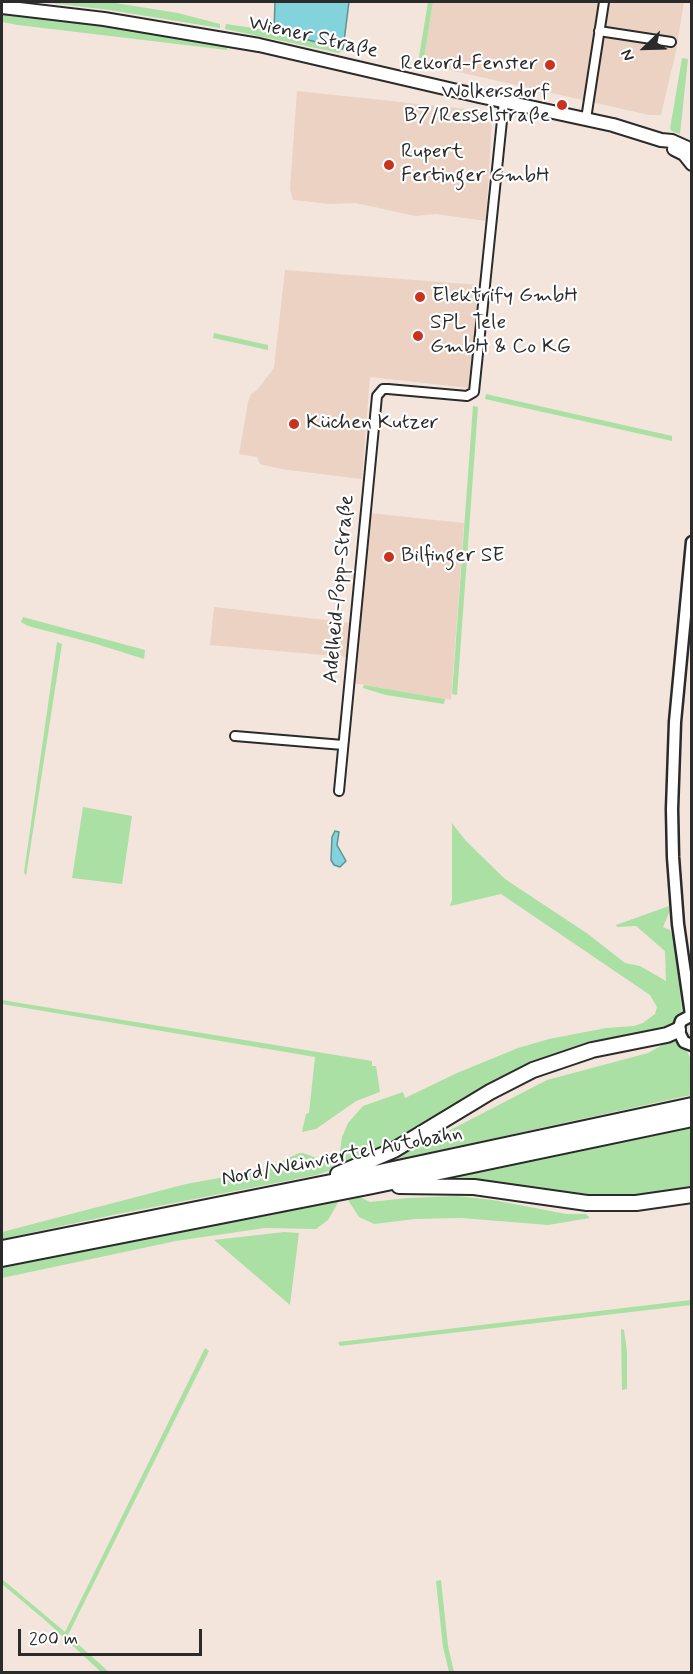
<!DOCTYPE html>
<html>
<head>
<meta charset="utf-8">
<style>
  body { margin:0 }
  #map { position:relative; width:693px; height:1674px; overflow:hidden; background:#f3e5dc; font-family:Mynerve,sans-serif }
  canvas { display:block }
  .frame { position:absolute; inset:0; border:3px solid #2b2b2b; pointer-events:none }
  .north { position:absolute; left:615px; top:18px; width:60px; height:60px; -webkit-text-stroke:4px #fff; paint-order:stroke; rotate:247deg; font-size:16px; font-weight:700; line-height:24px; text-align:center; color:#2b2b2b }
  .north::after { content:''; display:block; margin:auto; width:21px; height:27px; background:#2b2b2b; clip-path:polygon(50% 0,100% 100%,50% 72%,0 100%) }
  .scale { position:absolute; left:18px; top:1629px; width:184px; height:27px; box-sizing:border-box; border:3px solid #2b2b2b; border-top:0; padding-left:8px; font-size:18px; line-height:21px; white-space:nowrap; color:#2b2b2b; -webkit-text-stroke:4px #fff; paint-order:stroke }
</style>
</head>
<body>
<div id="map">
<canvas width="693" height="1674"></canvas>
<div class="frame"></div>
<div class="north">N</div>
<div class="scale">200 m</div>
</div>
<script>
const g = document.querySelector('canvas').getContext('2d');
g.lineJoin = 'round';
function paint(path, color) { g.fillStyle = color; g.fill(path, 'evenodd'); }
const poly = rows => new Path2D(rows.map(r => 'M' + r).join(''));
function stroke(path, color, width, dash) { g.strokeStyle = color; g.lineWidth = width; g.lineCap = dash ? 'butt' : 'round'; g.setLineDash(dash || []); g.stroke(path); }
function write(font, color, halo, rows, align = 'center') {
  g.font = font + ' Mynerve,sans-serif'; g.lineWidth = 4.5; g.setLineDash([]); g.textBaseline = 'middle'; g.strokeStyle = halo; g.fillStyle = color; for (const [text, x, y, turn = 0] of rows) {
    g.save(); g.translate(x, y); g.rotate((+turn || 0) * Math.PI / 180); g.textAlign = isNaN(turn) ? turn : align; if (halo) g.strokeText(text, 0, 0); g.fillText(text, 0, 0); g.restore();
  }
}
paint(poly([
  [433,2,684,2,676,51,661,115,649,115,423,64],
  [297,91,485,111,492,118,486,221,436,214,415,216,356,203,331,204,293,200,290,189],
  [285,270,480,285,469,388,370,377,362,479,281,469,260,464,257,457,239,454,248,402,251,394,257,390,274,368],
  [369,513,464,523,451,700,353,683],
  [214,607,351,623,347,657,210,645]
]), '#ebd2c3');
paint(poly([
  [43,2,109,2,178,13,220,24,220,28,109,10],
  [428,2,433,2,423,64,418,63],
  [2,13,160,34,219,45,227,48,227,50,18,25,2,22],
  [226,24,274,31,343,49,339,53,225,29],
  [682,58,688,59,680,134,673,132,670,129],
  [214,333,268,345,268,350,213,338],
  [486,394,672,436,672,441,485,399],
  [473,406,478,407,457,695,452,694],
  [23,617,145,650,144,659,93,643,28,626,21,622],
  [57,642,62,644,26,876,24,872],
  [364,685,445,699,444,704,386,695,363,688],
  [83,807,132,816,122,884,72,878],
  [452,823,466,841,505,879,588,934,625,963,640,966,666,981,665,951,636,926,617,927,616,925,669,906,669,913,663,927,670,930,675,943,682,1013,673,1026,668,1029,596,1045,414,1134,342,1167,340,1151,342,1137,348,1123,363,1106,403,1092,405,1098,457,1073,518,1048,549,1039,606,1028,634,1026,643,1023,655,1014,657,1007,650,995,501,894,450,906,452,900],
  [2,1000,372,1061,372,1066,376,1066,380,1092,356,1101,316,1129,302,1132,306,1114,309,1113,315,1057,2,1004],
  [675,1038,678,1044,686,1049,691,1060,691,1095,372,1165,400,1156,547,1080,648,1053],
  [691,1128,691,1189,658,1195,609,1198,564,1195,488,1182,440,1180],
  [299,1153,303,1153,330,1163,334,1169,317,1175,113,1215,2,1239,2,1232,186,1184,263,1170],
  [457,1196,493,1200,566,1214,586,1214,590,1218,548,1225,461,1218,415,1219,374,1224,359,1217,348,1200,360,1197,370,1202,379,1201,408,1198],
  [339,1201,328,1220,316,1229,265,1228,176,1241,2,1278,2,1267,7,1265],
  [284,1232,299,1233,290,1305,214,1240],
  [691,1300,691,1305,340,1346,338,1342],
  [621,1329,624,1330,627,1351,627,1389,622,1390],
  [205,1348,209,1351,68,1635,109,1672,101,1672,46,1621,2,1584,2,1579,65,1632],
  [441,1580,448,1646,454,1672,449,1672,443,1647,436,1581]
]), '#aae0a3');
const water = poly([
  [275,2,349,2,343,49,274,31,275,2],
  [335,831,339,832,337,845,346,861,340,867,334,865,331,860,332,837,335,831]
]);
paint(water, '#83d3dc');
stroke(water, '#609095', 1.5);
const minor = poly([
  [599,31,671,42],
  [586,119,604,2],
  [235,736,343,745],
  [339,791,377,396,383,389,388,389,467,396,474,392,504,101]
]);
const secondary = poly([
  [691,1015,678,924,673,857,672,809,675,722,692,542],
  [692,1015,681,1021,678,1030,684,1042,692,1045]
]);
const primary = poly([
  [2,7,104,19,259,45,479,96,613,125,661,140,672,141,692,150],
  [674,149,684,154,692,164]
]);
const motorway = poly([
  [338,1174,394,1150,490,1092,533,1070,592,1050,667,1035,678,1030],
  [399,1186,474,1187,587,1203,636,1203,692,1195],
  [2,1248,356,1177,692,1105],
  [2,1259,373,1186,692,1119]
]);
stroke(minor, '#2b2b2b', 12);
stroke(secondary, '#2b2b2b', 15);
stroke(primary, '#2b2b2b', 16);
stroke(motorway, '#2b2b2b', 18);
stroke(minor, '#fff', 8);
stroke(secondary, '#fff', 10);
stroke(primary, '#fff', 12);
stroke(motorway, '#fff', 14);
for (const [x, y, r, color] of [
  [550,65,6,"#c8321e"],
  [562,105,6,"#c8321e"],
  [389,165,6,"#c8321e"],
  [420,297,6,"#c8321e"],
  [418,336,6,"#c8321e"],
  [294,424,6,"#c8321e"],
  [389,557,6,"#c8321e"]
]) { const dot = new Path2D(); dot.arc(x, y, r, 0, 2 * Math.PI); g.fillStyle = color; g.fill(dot); stroke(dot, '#fff', 2); }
write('21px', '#2b2b2b', '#fff', [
  ["Wiener Straße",313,38,13],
  ["Adelheid-Popp-Straße",340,589,-85],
  ["Nord/Weinviertel Autobahn",342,1157,-11]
]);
write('21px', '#2b2b2b', '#fff', [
  ["Rekord-Fenster",538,65,"right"],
  ["Wolkersdorf",550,93,"right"],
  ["B7/Resselstraße",550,117,"right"],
  ["Rupert",401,153],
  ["Fertinger GmbH",401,177],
  ["Elektrify GmbH",432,297],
  ["SPL Tele",430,324],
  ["GmbH & Co KG",430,348],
  ["Küchen Kutzer",306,424],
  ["Bilfinger SE",401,557]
], 'left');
</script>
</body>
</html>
